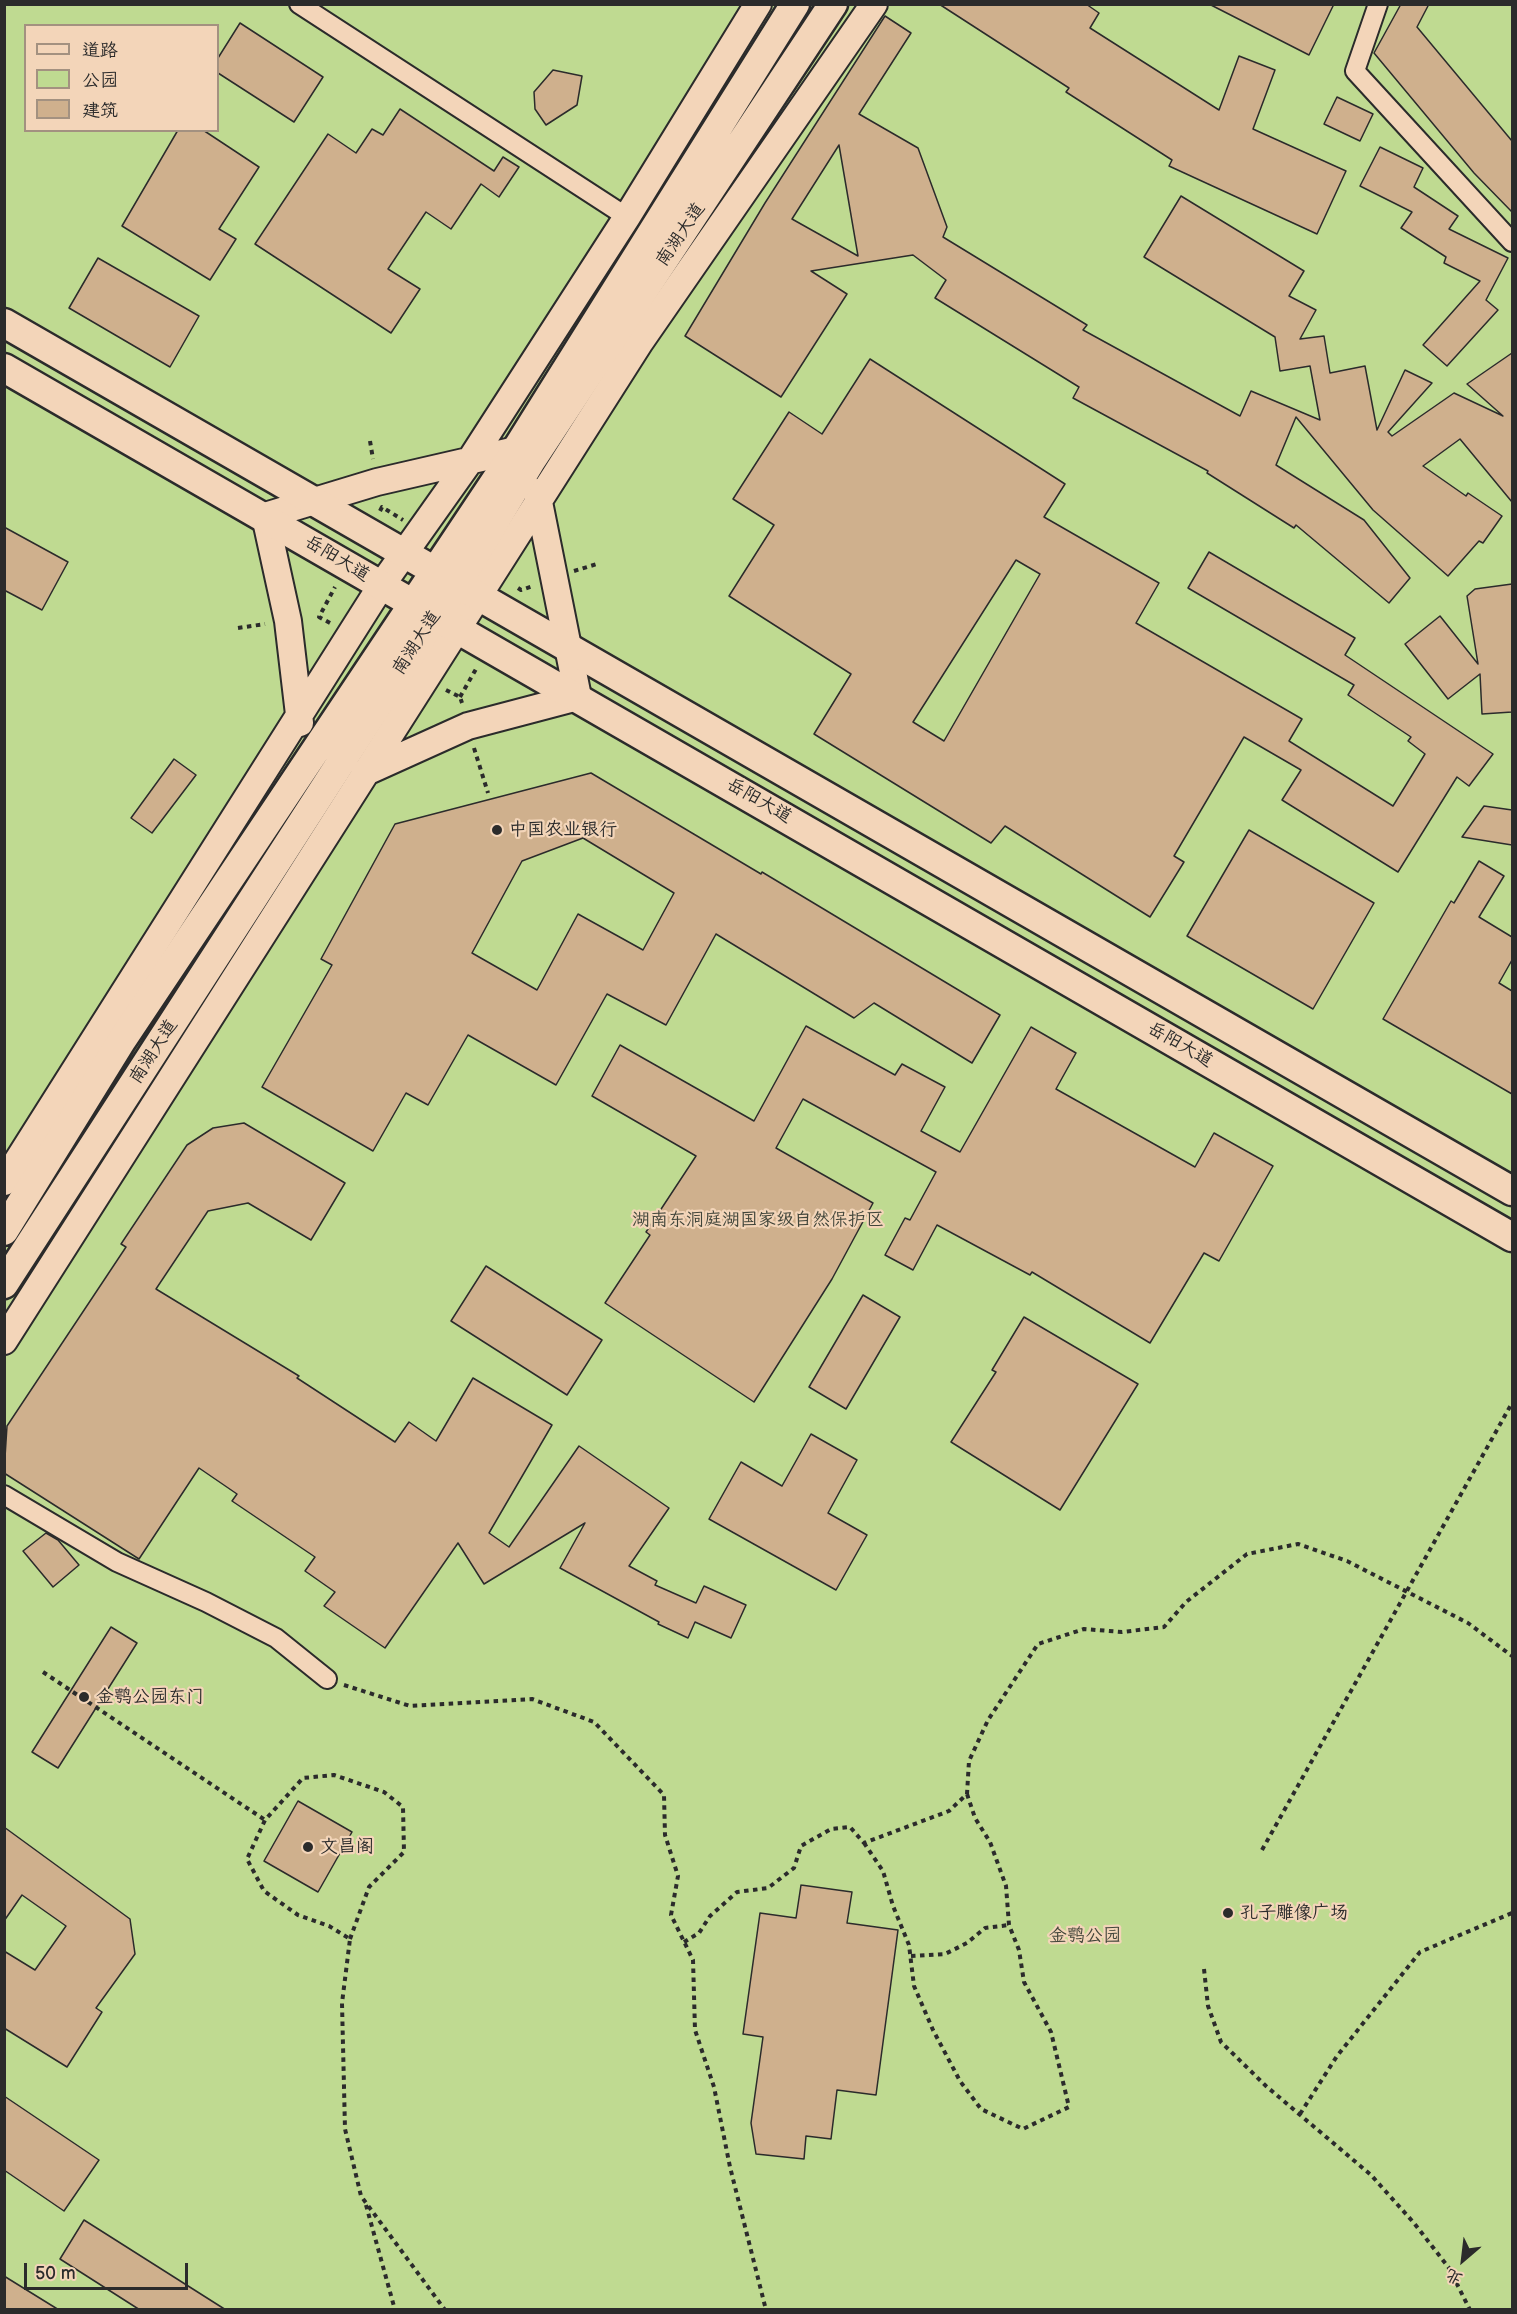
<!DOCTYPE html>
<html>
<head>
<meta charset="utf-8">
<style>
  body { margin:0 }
  #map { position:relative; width:1517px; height:2314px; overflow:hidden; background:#f3d5b9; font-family:"Balsamiq Sans","LXGW WenKai TC",sans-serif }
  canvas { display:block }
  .frame { position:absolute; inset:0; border:6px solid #2b2b2b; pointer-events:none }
  .legend { position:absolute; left:24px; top:24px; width:195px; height:108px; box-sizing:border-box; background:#f3d5b9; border:2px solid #a39180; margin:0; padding:8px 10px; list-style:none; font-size:18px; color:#2b2b2b }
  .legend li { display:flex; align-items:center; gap:12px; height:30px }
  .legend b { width:30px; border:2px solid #a39180 }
  .north { position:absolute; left:1433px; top:2230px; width:60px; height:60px; -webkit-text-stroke:4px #f3d5b9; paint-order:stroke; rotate:208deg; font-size:16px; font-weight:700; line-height:24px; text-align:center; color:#2b2b2b }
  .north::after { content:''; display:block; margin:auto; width:21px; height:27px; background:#2b2b2b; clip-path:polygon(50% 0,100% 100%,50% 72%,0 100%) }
  .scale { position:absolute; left:24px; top:2263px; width:164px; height:27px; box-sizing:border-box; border:3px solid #2b2b2b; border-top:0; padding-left:8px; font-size:18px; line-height:21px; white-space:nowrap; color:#2b2b2b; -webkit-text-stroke:4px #f3d5b9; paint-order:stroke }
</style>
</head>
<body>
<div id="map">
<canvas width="1517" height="2314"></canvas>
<div class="frame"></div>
<ul class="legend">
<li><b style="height:8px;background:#f3d5b9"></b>道路</li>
<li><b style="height:16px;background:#bfda91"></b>公园</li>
<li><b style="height:16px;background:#cfb08d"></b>建筑</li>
</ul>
<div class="north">北</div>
<div class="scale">50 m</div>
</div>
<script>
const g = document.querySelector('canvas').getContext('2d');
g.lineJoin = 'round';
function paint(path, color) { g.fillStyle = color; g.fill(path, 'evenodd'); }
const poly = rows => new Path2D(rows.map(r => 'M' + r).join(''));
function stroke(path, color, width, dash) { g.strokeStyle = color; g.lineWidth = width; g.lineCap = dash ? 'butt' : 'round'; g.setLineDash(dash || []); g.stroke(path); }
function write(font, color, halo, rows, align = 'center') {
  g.font = font + ' "Balsamiq Sans","LXGW WenKai TC",sans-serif'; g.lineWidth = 4.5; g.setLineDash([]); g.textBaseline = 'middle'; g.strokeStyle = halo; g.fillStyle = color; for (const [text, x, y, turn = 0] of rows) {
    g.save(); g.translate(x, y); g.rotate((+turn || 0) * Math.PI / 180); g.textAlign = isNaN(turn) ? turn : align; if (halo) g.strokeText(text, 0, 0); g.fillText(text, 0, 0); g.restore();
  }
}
paint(poly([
  [5,5,1512,5,1512,2309,5,2309],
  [26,26,218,26,218,130,26,130]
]), '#bfda91');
const building = poly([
  [939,4,1086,4,1099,13,1090,28,1219,110,1239,56,1275,70,1253,129,1346,171,1317,234,1169,166,1172,160,1066,92,1069,88,939,4],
  [1209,4,1334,4,1309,55,1209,4],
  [1401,4,1429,4,1417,27,1512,141,1512,212,1474,173,1374,53,1401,4],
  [885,16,911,33,859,114,918,148,947,227,943,237,1087,325,1083,330,1240,416,1251,391,1320,420,1310,366,1280,371,1275,337,1144,257,1181,196,1304,271,1289,296,1316,310,1300,339,1324,336,1330,373,1365,366,1377,430,1405,370,1432,383,1388,432,1392,436,1454,393,1503,416,1467,384,1512,353,1512,502,1460,439,1423,466,1466,496,1468,493,1502,516,1483,543,1479,541,1448,576,1373,510,1296,417,1276,465,1364,520,1410,578,1389,603,1296,525,1294,528,1207,473,1208,471,1073,398,1079,387,935,298,946,280,913,255,811,271,847,294,781,397,685,336,765,203,885,16],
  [839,145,858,256,792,219,839,145],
  [240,23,323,77,294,122,218,73,218,58,240,23],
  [553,70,582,76,577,105,546,125,535,109,534,92,553,70],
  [1337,97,1373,114,1360,141,1324,124,1337,97],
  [400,109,494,171,503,157,519,167,499,197,481,184,451,229,426,212,388,269,420,289,391,333,255,244,328,134,356,153,372,129,383,135,400,109],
  [178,130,203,130,259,167,219,229,236,239,210,280,122,226,178,130],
  [1380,147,1423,168,1414,187,1458,216,1449,229,1508,258,1486,300,1498,310,1447,366,1423,345,1480,281,1444,263,1446,257,1401,228,1412,212,1360,186,1380,147],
  [98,258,199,316,170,367,69,308,98,258],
  [870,359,1065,484,1044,517,1159,583,1136,623,1302,719,1289,741,1393,806,1425,754,1408,741,1411,737,1348,695,1354,685,1188,588,1209,552,1355,638,1345,655,1493,754,1469,786,1457,777,1398,872,1282,800,1301,770,1244,737,1174,856,1184,862,1150,917,1005,826,991,843,814,734,851,674,729,596,774,525,733,499,789,412,822,434,870,359],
  [1016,560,1040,574,944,741,913,722,1016,560],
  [4,527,68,562,42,610,4,590,4,527],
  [1512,584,1512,712,1482,714,1480,674,1448,699,1405,644,1440,616,1478,664,1467,596,1475,589,1512,584],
  [174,759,196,775,152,833,131,818,174,759],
  [591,773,761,874,762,872,1000,1015,972,1063,874,1003,854,1018,716,934,666,1025,607,994,556,1085,468,1035,428,1105,406,1093,373,1151,262,1087,332,965,321,959,395,824,591,773],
  [583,838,674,893,643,950,578,914,537,990,472,953,522,861,583,838],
  [1484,806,1512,810,1512,845,1462,837,1484,806],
  [1249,830,1374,903,1313,1009,1187,936,1249,830],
  [1479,861,1504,876,1479,917,1512,937,1512,960,1499,983,1512,991,1512,1094,1383,1019,1451,901,1454,903,1479,861],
  [806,1026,895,1075,902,1064,945,1087,921,1131,960,1152,1031,1027,1076,1053,1056,1089,1195,1167,1214,1133,1273,1166,1219,1261,1204,1253,1150,1343,1032,1272,1030,1275,937,1225,913,1270,885,1255,905,1218,910,1220,936,1172,803,1099,776,1148,873,1203,832,1279,754,1402,605,1303,650,1235,646,1232,696,1156,592,1096,620,1045,754,1121,806,1026],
  [244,1123,345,1183,311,1240,248,1203,208,1211,156,1289,299,1376,297,1378,395,1442,409,1422,436,1441,473,1378,552,1425,489,1533,509,1547,579,1446,669,1508,629,1566,657,1581,655,1585,696,1603,704,1586,746,1605,731,1638,695,1622,688,1638,658,1624,659,1622,560,1568,585,1523,484,1584,458,1543,385,1648,324,1606,335,1592,305,1571,315,1557,232,1501,237,1494,199,1468,139,1559,4,1473,7,1426,126,1247,121,1244,187,1145,213,1128,244,1123],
  [486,1266,602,1340,567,1395,451,1321,486,1266],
  [863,1295,900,1317,846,1409,809,1387,863,1295],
  [1024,1317,1138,1384,1060,1510,951,1442,996,1372,992,1370,1024,1317],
  [811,1434,857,1460,828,1513,867,1535,836,1590,709,1519,741,1462,782,1486,811,1434],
  [46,1533,58,1540,79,1565,53,1587,23,1551,46,1533],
  [111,1627,137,1643,58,1768,32,1752,111,1627],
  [298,1801,352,1832,318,1892,264,1861,298,1801],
  [4,1827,130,1919,135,1954,96,2008,102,2012,67,2067,4,2028,4,1951,35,1970,66,1926,22,1895,4,1921,4,1827],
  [801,1885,852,1892,847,1923,898,1930,876,2095,837,2090,831,2139,806,2136,804,2159,756,2154,751,2123,763,2037,743,2034,760,1913,796,1918,801,1885],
  [4,2096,99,2160,64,2211,4,2170,4,2096],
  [84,2220,226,2310,140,2310,60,2259,84,2220],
  [4,2276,59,2310,4,2310,4,2276]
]);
paint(building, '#cfb08d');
stroke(building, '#2b2b2b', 1.5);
const street = poly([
  [299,4,627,217],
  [1378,4,1355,71,1512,242],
  [4,1495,117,1562,206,1602,276,1638,327,1679]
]);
const secondary = poly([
  [300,723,288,621,265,516,377,482,516,450],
  [364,773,468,726,578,697,537,492],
  [4,1182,381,586,469,462,627,217,758,4],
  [4,1341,640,342,874,4]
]);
const primary = poly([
  [4,323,1512,1191],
  [4,368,1512,1237],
  [4,1231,122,1040,516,450,795,4],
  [4,1284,471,561,531,461,833,4]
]);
stroke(street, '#2b2b2b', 22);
stroke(secondary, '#2b2b2b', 30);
stroke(primary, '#2b2b2b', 33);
stroke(poly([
  [370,441,373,459],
  [380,511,382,507,403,520],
  [574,571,597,564],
  [518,588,521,590,533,586],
  [330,623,319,617,335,587],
  [238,628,265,624],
  [446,690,460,697,462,703],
  [460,697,476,669],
  [474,748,488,793],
  [43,1672,265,1820],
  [344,1685,410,1706,532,1699,594,1722,664,1795,665,1835,678,1876,671,1915,693,1960,695,2030,714,2087,730,2167,766,2310],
  [864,1843,883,1871,893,1906,909,1945,914,1986,933,2030,960,2081,981,2109,1023,2129,1069,2107,1051,2032,1024,1982,1019,1950,1009,1925,1006,1886,990,1842,975,1818,967,1794],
  [1262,1850,1512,1403],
  [350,1939,369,1887,404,1852,403,1807,384,1792,334,1775,303,1778,265,1820,247,1859,264,1891,298,1915,329,1926,350,1939,342,2003,345,2129,361,2196,445,2310],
  [684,1942,699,1933,710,1916,737,1892,768,1888,794,1868,801,1846,831,1829,850,1827,864,1843,949,1811,967,1794,969,1761,988,1720,1038,1644,1084,1629,1122,1632,1164,1627,1186,1602,1247,1554,1298,1544,1347,1561,1468,1623,1512,1656],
  [911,1956,945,1954,967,1943,985,1928,1009,1925],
  [1204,1969,1208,2006,1221,2042,1266,2086,1371,2175,1414,2223,1449,2268,1470,2310],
  [1300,2114,1337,2056,1420,1952,1512,1913],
  [366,2205,395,2310]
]), '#2b2b2b', 4, [4.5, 4.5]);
stroke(street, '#f3d5b9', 18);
stroke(secondary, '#f3d5b9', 26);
stroke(primary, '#f3d5b9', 28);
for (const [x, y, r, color] of [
  [497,830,6,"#2b2b2b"],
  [84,1697,6,"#2b2b2b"],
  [308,1847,6,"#2b2b2b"],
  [1228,1913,6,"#2b2b2b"]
]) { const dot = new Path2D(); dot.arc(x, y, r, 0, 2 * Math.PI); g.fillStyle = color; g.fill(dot); stroke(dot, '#f3d5b9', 2); }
write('18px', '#2b2b2b', '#f3d5b9', [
  ["南湖大道",681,235,-56],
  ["岳阳大道",337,559,31],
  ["南湖大道",417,643,-57],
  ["岳阳大道",759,801,30],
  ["岳阳大道",1180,1045,30],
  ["南湖大道",154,1052,-57]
]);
write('18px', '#2b2b2b', '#f3d5b9', [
  ["中国农业银行",509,830],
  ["金鹗公园东门",96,1697],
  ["文昌阁",320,1847],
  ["孔子雕像广场",1240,1913]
], 'left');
write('18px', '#41453a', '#f3d5b9', [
  ["湖南东洞庭湖国家级自然保护区",758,1220],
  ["金鹗公园",1085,1936]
]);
</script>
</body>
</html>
